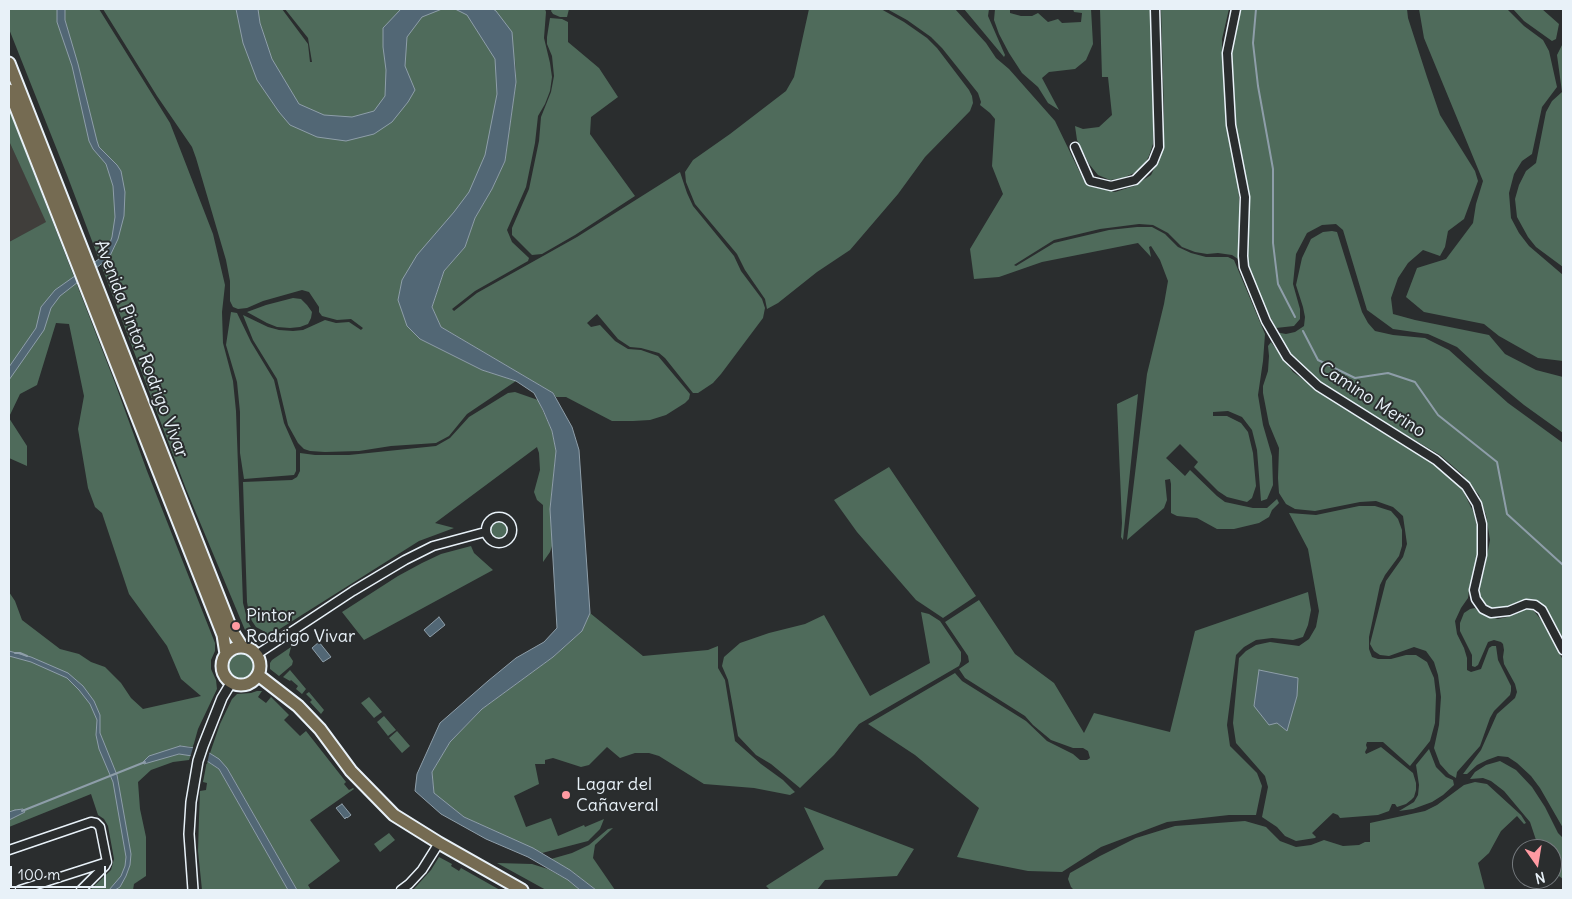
<!DOCTYPE html>
<html>
<head>
<meta charset="utf-8">
<style>
  body { margin:0 }
  #map { position:relative; width:1572px; height:899px; overflow:hidden; background:#2a2d2e; font-family:Delius,sans-serif }
  canvas { display:block }
  .frame { position:absolute; inset:0; border:10px solid #e8f1f8; pointer-events:none }
  .north { position:absolute; left:1512px; top:839px; width:50px; height:50px; box-sizing:border-box; background:#2a2d2e; border:1px solid #767b7f; border-radius:50%; rotate:167deg; font-size:14px; font-weight:700; line-height:20px; text-align:center; color:#e8f1f8 }
  .north::after { content:''; display:block; margin:auto; width:18px; height:22px; background:#ff9aa2; clip-path:polygon(50% 0,100% 100%,50% 72%,0 100%) }
  .scale { position:absolute; left:10px; top:866px; width:96px; height:22px; box-sizing:border-box; border:2px solid #e8f1f8; border-top:0; padding-left:6px; font-size:15px; line-height:18px; white-space:nowrap; color:#e8f1f8; -webkit-text-stroke:4px #2a2d2e; paint-order:stroke }
</style>
</head>
<body>
<div id="map">
<canvas width="1572" height="899"></canvas>
<div class="frame"></div>
<div class="north">N</div>
<div class="scale">100 m</div>
</div>
<script>
const g = document.querySelector('canvas').getContext('2d');
g.lineJoin = 'round';
function paint(path, color) { g.fillStyle = color; g.fill(path, 'evenodd'); }
const poly = rows => new Path2D(rows.map(r => 'M' + r).join(''));
function stroke(path, color, width, dash) { g.strokeStyle = color; g.lineWidth = width; g.lineCap = dash ? 'butt' : 'round'; g.setLineDash(dash || []); g.stroke(path); }
function write(font, color, halo, rows, align = 'center') {
  g.font = font + ' Delius,sans-serif'; g.lineWidth = 4; g.setLineDash([]); g.textBaseline = 'middle'; g.strokeStyle = halo; g.fillStyle = color; for (const [text, x, y, turn = 0] of rows) {
    g.save(); g.translate(x, y); g.rotate((+turn || 0) * Math.PI / 180); g.textAlign = isNaN(turn) ? turn : align; if (halo) g.strokeText(text, 0, 0); g.fillText(text, 0, 0); g.restore();
  }
}
paint(poly([
  [9,141,47,222,9,242]
]), '#403e3b');
paint(poly([
  [9,9,99,9,170,123,213,234,225,285,222,312,223,343,233,381,236,411,243,603,248,622,252,629,262,636,260,637,245,630,186,489,67,175,9,29],
  [103,9,282,9,308,44,310,62,312,62,308,38,285,9,545,9,546,12,544,38,550,63,552,77,550,91,545,104,538,116,535,143,526,187,507,230,512,242,529,258,528,261,475,291,452,309,454,311,477,293,577,237,680,172,687,193,693,206,734,256,741,271,762,299,765,308,763,318,721,374,713,383,698,393,693,393,665,358,659,353,641,348,630,347,618,339,597,314,587,323,591,327,600,325,615,341,628,349,641,350,658,356,690,394,689,399,685,403,666,415,650,420,633,421,612,421,566,397,556,397,553,393,441,327,432,307,444,271,465,247,475,218,492,189,505,161,516,82,515,60,494,169,454,212,420,339,482,370,516,381,467,414,449,436,436,443,391,446,359,451,325,452,310,451,304,449,298,443,288,425,277,379,253,340,243,315,268,327,279,330,293,331,303,330,325,320,336,323,349,322,361,330,363,328,351,319,337,320,322,316,319,312,319,307,309,292,302,290,263,301,247,308,238,309,233,307,230,301,230,281,226,260,196,158,192,147,157,96],
  [552,9,569,9,567,17,560,17,553,14,551,11],
  [809,9,881,9,904,22,927,38,937,48,969,90,972,96,973,103,970,111,925,157,898,194,850,250,817,272,778,303,767,309,765,299,745,270,737,254,695,204,686,182,685,172,693,160,730,134,786,91,794,77],
  [887,9,955,9,986,43,996,58,1009,69,1055,121,1084,181,1095,187,1115,192,1134,186,1151,175,1162,153,1164,112,1161,9,1229,9,1222,39,1222,56,1229,132,1238,185,1240,208,1238,259,1232,255,1218,253,1207,254,1195,252,1182,247,1168,233,1153,225,1139,224,1100,229,1054,240,1014,265,1016,266,1054,243,1109,230,1137,227,1152,227,1165,234,1178,247,1191,253,1206,257,1228,257,1234,260,1265,334,1263,361,1258,395,1263,425,1272,456,1273,485,1267,499,1261,501,1257,450,1252,430,1242,417,1228,411,1213,412,1213,416,1227,416,1241,423,1248,432,1253,453,1256,486,1252,498,1247,502,1227,497,1218,491,1194,467,1198,462,1180,444,1166,458,1185,476,1190,470,1217,496,1225,502,1253,508,1267,508,1277,499,1279,503,1272,510,1269,517,1259,523,1234,529,1217,529,1197,518,1177,516,1171,513,1171,484,1170,479,1165,480,1167,500,1164,508,1127,540,1147,374,1164,304,1168,281,1160,260,1151,246,1149,247,1151,257,1138,243,1042,262,999,277,974,279,970,249,1003,194,992,166,995,119,990,113,980,105,981,102,978,93,942,48,931,37,907,20],
  [964,9,989,9,988,16,1005,55,1004,57],
  [995,9,1010,9,1010,13,1021,16,1032,16,1038,13,1048,22,1058,19,1062,23,1081,22,1082,13,1074,12,1073,9,1091,9,1093,44,1086,60,1075,69,1049,72,1042,78,1059,110,1048,103,1038,87,1022,73,1009,53,999,34,994,20],
  [1100,9,1150,9,1154,121,1153,144,1149,156,1144,165,1134,173,1123,178,1110,180,1098,175,1089,164,1077,140,1075,126,1083,129,1099,127,1112,115,1108,77,1102,77],
  [1239,9,1407,9,1408,18,1427,77,1440,115,1475,171,1478,181,1464,219,1448,231,1445,247,1440,256,1423,250,1408,263,1398,278,1391,298,1393,314,1415,320,1489,335,1505,354,1536,370,1563,377,1563,433,1524,405,1485,373,1457,347,1428,334,1393,329,1367,310,1343,230,1336,224,1322,225,1307,233,1296,254,1293,284,1300,309,1300,319,1294,326,1276,328,1264,305,1249,271,1247,258,1248,198,1234,115,1230,67,1232,42],
  [1419,9,1507,9,1524,26,1543,40,1549,51,1557,87,1542,107,1532,154,1522,161,1514,174,1509,193,1511,218,1519,233,1529,246,1563,275,1563,361,1538,358,1499,336,1484,324,1424,312,1406,297,1417,268,1446,259,1473,223,1476,204,1483,181,1424,38],
  [1513,9,1542,9,1559,24,1556,39,1552,41,1524,21],
  [550,18,562,19,568,22,568,42,599,68,618,97,591,117,590,134,635,196,575,235,542,254,532,255,512,235,512,228,529,189,539,141,541,117,551,92,554,76,552,56,547,44,547,37],
  [1563,43,1563,267,1536,247,1528,237,1517,217,1515,199,1519,185,1526,171,1536,163,1546,112,1552,101,1562,92,1557,55],
  [9,109,115,383,147,471,215,643,215,651,211,660,211,669,216,680,217,689,198,729,193,747,180,746,171,756,179,754,191,755,189,760,173,762,151,770,138,782,140,809,146,837,146,876,134,884,133,890,90,890,111,870,114,859,108,826,104,819,98,815,91,794,9,827,9,820,25,812,23,809,9,812,9,592,15,601,22,620,60,649,79,654,91,662,105,667,121,683,131,698,143,709,201,696,181,679,167,646,129,594,102,513,95,507,88,488,78,429,84,396,69,324,56,323,37,385,20,394,9,417,9,242,46,222,9,141],
  [1332,231,1337,232,1362,312,1368,323,1375,331,1393,335,1425,338,1449,350,1508,403,1563,443,1563,638,1549,613,1538,601,1531,599,1520,601,1500,610,1492,608,1485,604,1479,594,1480,585,1485,566,1490,540,1486,515,1479,495,1463,475,1440,455,1328,389,1300,367,1286,351,1275,332,1286,334,1295,332,1304,326,1305,317,1303,307,1296,285,1302,258,1311,239,1323,232],
  [293,298,301,299,307,305,312,312,311,318,308,324,300,327,290,328,277,327,267,323,247,312,266,305],
  [231,312,237,313,251,342,274,380,284,423,296,450,296,471,294,475,244,479,240,453,240,412,237,382,226,345],
  [1271,342,1293,372,1312,386,1426,457,1447,472,1462,489,1473,511,1480,538,1477,565,1470,584,1468,598,1461,608,1455,621,1457,634,1464,648,1467,658,1467,670,1471,672,1481,669,1489,648,1492,646,1496,646,1498,660,1511,686,1511,691,1510,695,1494,711,1490,718,1480,746,1457,772,1456,778,1449,774,1440,764,1434,748,1439,725,1441,697,1438,675,1434,662,1426,651,1414,647,1389,656,1380,655,1374,651,1370,644,1386,581,1403,557,1407,544,1403,516,1393,507,1376,501,1360,502,1315,511,1295,509,1286,504,1279,493,1278,478,1279,448,1269,424,1263,393,1263,386,1268,371,1269,356,1268,346],
  [515,392,538,400,552,431,556,451,550,509,553,543,550,552,543,562,543,505,537,500,534,492,540,470,539,453,537,447,435,523,454,528,419,541,267,637,267,633,256,627,250,618,247,602,243,482,292,480,297,477,300,471,300,453,315,455,349,455,436,446,450,438,469,417,508,393],
  [1138,394,1123,540,1121,537,1122,523,1117,404],
  [9,418,27,446,27,466,9,458],
  [889,467,976,596,943,618,916,600,857,532,834,500],
  [1359,506,1375,506,1391,511,1398,519,1402,530,1402,546,1399,556,1385,575,1380,585,1369,637,1369,649,1372,657,1378,659,1391,659,1406,655,1416,655,1427,662,1434,678,1436,695,1435,723,1430,741,1410,766,1383,742,1367,742,1366,745,1367,748,1365,752,1366,754,1381,747,1413,773,1416,783,1416,790,1414,797,1411,800,1406,804,1397,807,1395,804,1392,804,1389,811,1378,815,1340,818,1338,815,1333,813,1312,833,1316,837,1315,838,1296,841,1285,836,1277,827,1262,817,1268,787,1265,776,1236,743,1233,723,1239,658,1246,651,1256,645,1270,642,1299,646,1309,639,1316,627,1319,611,1308,549,1289,513,1316,515],
  [1297,696,1286,730,1277,722],
  '489 531a10 10 0 1 1 20 0a10 10 0 1 1-20 0Z',
  [471,546,474,553,493,570,364,640,342,612,398,576,422,563,441,554],
  [1308,592,1311,610,1308,625,1303,637,1293,640,1272,638,1256,640,1244,647,1236,655,1227,725,1230,746,1257,773,1262,786,1256,815,1229,815,1167,822,1101,847,1062,872,1028,871,957,857,979,808,915,755,868,724,955,673,962,681,1026,721,1047,741,1073,754,1080,760,1087,760,1090,758,1088,751,1083,748,1073,748,1051,740,1033,725,1025,716,965,678,959,669,969,662,968,656,945,622,979,600,1015,654,1054,683,1084,733,1094,713,1170,732,1195,631],
  [1475,608,1480,613,1498,619,1507,617,1518,610,1526,608,1533,610,1542,621,1563,660,1563,828,1540,788,1531,776,1517,763,1508,757,1498,756,1487,760,1477,765,1467,774,1463,774,1481,750,1497,714,1515,698,1517,692,1515,684,1504,664,1503,657,1504,650,1503,644,1501,642,1494,640,1488,642,1478,665,1475,667,1472,666,1472,655,1460,631,1460,623,1464,613,1470,609],
  [921,612,929,614,940,621,961,652,961,661,959,666,859,724,834,755,800,788,771,764,756,755,738,736,728,680,722,666,724,657,740,643,769,633,805,624,824,615,870,696,930,663],
  [590,613,643,656,708,650,718,646,718,668,725,680,735,741,761,764,783,780,795,792,790,795,754,788,704,784,659,756,649,753,635,753,620,758,607,747,589,765,581,767,553,758,545,760,545,764,535,764,539,784,514,796,526,827,551,818,558,836,584,825,585,827,604,819,600,829,588,841,542,853,464,817,434,794,432,772,450,742,482,709,553,657,582,631],
  [291,647,289,655,293,661,292,665,279,676,270,669,270,663,272,660],
  '227 666a14 14 0 1 1 28 0a14 14 0 1 1-28 0Z',
  [290,670,306,689,302,694,296,689,298,686,291,680,290,681,283,677],
  [257,691,262,691,258,697,266,703,271,697,289,715,284,720,300,736,306,731,346,782,344,784,349,790,353,788,354,789,310,820,340,861,308,885,311,890,297,890,227,768,210,753,220,724,232,699,237,694,251,693],
  [309,692,324,710,321,714,310,702,312,700,306,694],
  [369,697,382,712,374,718,361,703],
  [384,716,396,730,388,736,377,722],
  [397,731,410,746,402,753,389,738],
  [1429,749,1436,767,1446,777,1453,780,1454,785,1443,795,1432,802,1413,809,1399,811,1414,802,1418,795,1419,785,1416,765],
  [207,761,219,769,288,890,202,890,198,851,199,818,200,791,206,790,207,783,203,782],
  [1500,761,1516,770,1532,787,1545,807,1558,833,1563,838,1563,879,1552,871,1552,849,1539,849,1530,822,1504,791,1491,781,1483,778,1470,779,1475,772,1486,765],
  [1475,782,1487,784,1521,815,1526,823,1524,824,1517,816,1501,831,1489,853,1478,863,1485,890,1074,890,1071,887,1068,879,1070,873,1100,856,1136,838,1175,826,1245,821,1266,827,1280,841,1296,847,1311,845,1324,840,1343,846,1359,845,1365,842,1370,842,1370,823,1425,811,1437,805,1464,785],
  [804,807,914,849,897,876,825,880,817,890,770,890,766,886,824,849],
  [613,828,595,845,593,858,615,890,596,890,570,870,551,859,572,853,589,845,608,829],
  [389,833,395,840,380,852,374,844],
  [439,857,452,864,451,866,459,871,461,868,500,890,413,890,431,870],
  [497,863,532,864,548,869,568,880,580,890,546,890]
]), '#4f6b5b');
const water = poly([
  [57,9,65,9,65,20,78,64,97,141,99,147,117,165,121,171,125,192,124,216,118,239,109,258,60,296,51,308,44,330,9,380,9,367,36,328,41,307,55,290,106,254,112,237,115,217,113,186,106,164,93,149,89,141,72,66,57,22,57,9],
  [236,9,258,9,260,23,272,59,299,104,324,115,352,117,374,111,385,96,386,70,383,47,383,28,401,9,442,9,422,17,407,37,405,66,415,90,408,102,392,122,374,134,346,141,317,137,290,125,279,112,257,80,243,43,236,9],
  [455,9,493,9,496,11,512,32,516,82,505,161,492,189,475,218,465,247,444,271,432,307,441,327,553,393,572,427,579,450,590,613,582,631,553,657,482,709,450,742,432,772,434,793,464,817,533,848,570,870,596,890,580,890,568,880,528,857,486,839,441,814,415,791,417,774,440,723,488,681,516,658,544,642,557,628,550,509,556,451,552,431,543,410,534,393,516,381,482,370,420,339,407,326,398,300,402,280,417,255,454,212,469,192,485,155,497,94,495,59,467,15,455,9],
  [439,617,445,625,430,637,424,630,439,617],
  [319,642,331,657,323,662,312,648,319,642],
  [9,651,31,657,68,673,83,686,94,701,100,715,100,733,117,775,131,854,130,865,126,876,120,887,115,890,109,890,121,876,125,866,126,857,113,782,99,749,96,735,97,720,90,704,79,690,67,678,31,662,9,656,9,651],
  [1259,670,1298,678,1297,696,1287,731,1277,723,1269,725,1254,706,1259,670],
  [180,746,203,749,219,759,227,768,297,890,288,890,219,769,207,761,199,757,179,754,144,764,143,762,149,756,180,746],
  [342,804,351,815,347,818,346,817,345,819,336,808,342,804],
  [15,810,23,809,25,812,9,820,9,812,15,810]
]);
paint(water, '#526775');
stroke(water, '#8e9ea9', 1);
paint(poly([
  [194,744,210,750,207,764,190,758]
]), '#2a2d2e');
stroke(poly([
  [1256,9,1253,43,1258,86,1273,169,1273,243,1278,284,1295,317],
  [1303,331,1318,360,1355,378,1388,373,1415,382,1438,415,1497,462,1507,514,1563,565],
  [15,653,20,653,27,656],
  [22,811,145,762]
]), '#8e9ea9', 2);
const minor = poly([
  [1236,9,1227,53,1231,125,1245,197,1243,256,1244,267,1266,321,1287,357,1318,386,1436,460,1466,486,1477,504,1482,524,1482,555,1474,590,1476,599,1483,609,1491,613,1509,611,1526,604,1535,605,1542,610,1563,650],
  [1075,147,1090,181,1111,186,1135,180,1153,162,1159,147,1155,9],
  '486 530a13 13 0 1 1 26 0a13 13 0 1 1-26 0Z',
  [256,655,353,591,405,560,433,546,485,532],
  [9,850,91,822,96,823,100,827,107,862],
  [20,890,107,862],
  [81,890,105,866,107,862],
  [401,890,409,884,422,870,439,843]
]);
const tertiary = poly([
  [193,890,189,834,191,802,198,761,203,746,222,698,231,683]
]);
const primary = poly([
  [9,63,232,631,242,647],
  [9,90,223,635,226,654],
  '222 666a19 19 0 1 1 38 0a19 19 0 1 1-38 0Z',
  [258,675,298,706,320,729,351,771,394,815,439,843,522,890]
]);
stroke(minor, '#e8f1f8', 11);
stroke(tertiary, '#e8f1f8', 12);
stroke(primary, '#e8f1f8', 15);
stroke(minor, '#2a2d2e', 8);
stroke(tertiary, '#2a2d2e', 9);
stroke(primary, '#756b52', 11);
for (const [x, y, r, color] of [
  [236,626,5,"#ff9aa2"],
  [566,795,5,"#ff9aa2"]
]) { const dot = new Path2D(); dot.arc(x, y, r, 0, 2 * Math.PI); g.fillStyle = color; g.fill(dot); stroke(dot, '#2a2d2e', 2); }
write('18px', '#e8f1f8', '#2a2d2e', [
  ["Avenida Pintor Rodrigo Vivar",141,349,69],
  ["Camino Merino",1372,400,33]
]);
write('18px', '#e8f1f8', '#2a2d2e', [
  ["Pintor",246,616],
  ["Rodrigo Vivar",246,637],
  ["Lagar del",576,785],
  ["Cañaveral",576,806]
], 'left');
</script>
</body>
</html>
